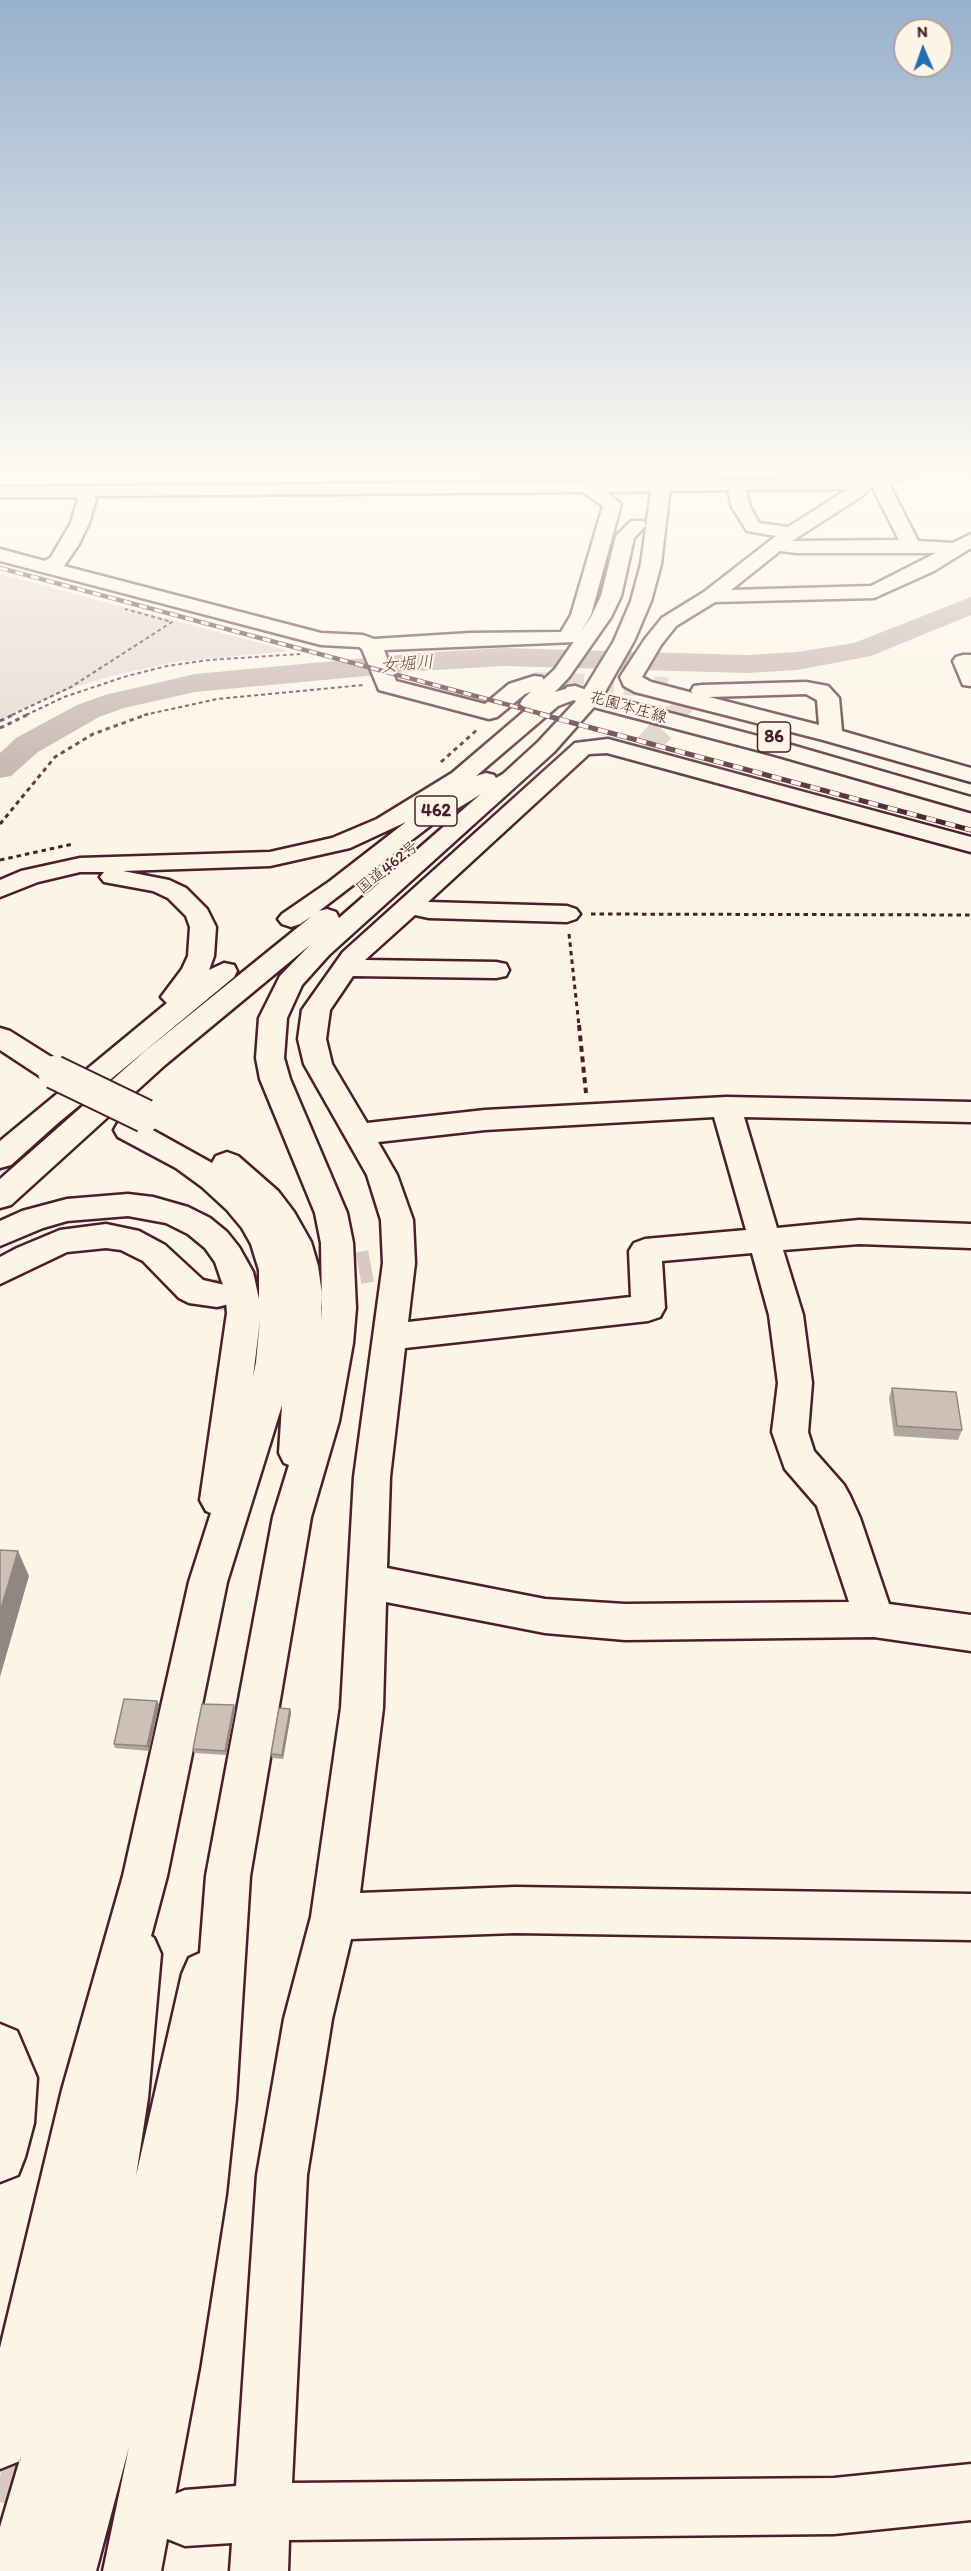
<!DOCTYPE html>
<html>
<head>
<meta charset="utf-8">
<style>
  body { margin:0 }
  #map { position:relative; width:971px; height:2571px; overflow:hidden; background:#fcf5e5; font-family:Itim,sans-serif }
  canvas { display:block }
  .north { position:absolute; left:893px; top:18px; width:60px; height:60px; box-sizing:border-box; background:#fcf5e5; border:2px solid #b59f9b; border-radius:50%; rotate:358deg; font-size:16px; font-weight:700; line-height:24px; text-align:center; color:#4a1f2b }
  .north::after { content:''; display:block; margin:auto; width:21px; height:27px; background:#1f6fb2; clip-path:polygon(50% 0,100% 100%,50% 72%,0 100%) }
</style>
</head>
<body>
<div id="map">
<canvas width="971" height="2571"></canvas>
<div class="north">N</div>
</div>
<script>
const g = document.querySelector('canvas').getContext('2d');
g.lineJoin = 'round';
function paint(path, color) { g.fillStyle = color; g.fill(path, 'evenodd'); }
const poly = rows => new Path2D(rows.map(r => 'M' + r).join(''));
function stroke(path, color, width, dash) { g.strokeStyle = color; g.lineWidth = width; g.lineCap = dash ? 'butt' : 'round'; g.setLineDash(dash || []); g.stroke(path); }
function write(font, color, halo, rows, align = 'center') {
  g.font = font + ' Itim,"Klee One",sans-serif'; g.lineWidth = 4.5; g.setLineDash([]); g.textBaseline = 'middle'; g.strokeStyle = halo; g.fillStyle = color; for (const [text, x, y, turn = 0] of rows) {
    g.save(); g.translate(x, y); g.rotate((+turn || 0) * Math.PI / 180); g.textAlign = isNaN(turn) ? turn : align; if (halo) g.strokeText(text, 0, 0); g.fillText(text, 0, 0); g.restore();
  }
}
paint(poly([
  [0,574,290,651,175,662,111,676,70,689,16,712,0,723]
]), '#e2d5ca');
paint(poly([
  [971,597,971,615,871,656,797,670,747,673,503,666,420,671,195,692,124,708,99,717,38,752,11,776,0,778,0,753,16,738,77,705,105,695,195,674,420,653,503,648,747,655,797,652,854,643,971,597]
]), '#c0aca5');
stroke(poly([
  [534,682,668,687],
  [675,715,693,695]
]), '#d8cac0', 20, [20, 10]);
stroke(poly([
  [645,748,676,714]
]), '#d8cac0', 25, [25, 13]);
stroke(poly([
  [217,1295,371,1266]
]), '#d8cac0', 32, [32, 16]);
stroke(poly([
  [0,2476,162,2513]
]), '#d8cac0', 51, [51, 26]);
const minor = poly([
  [893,470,918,470,916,474,889,484,918,541,953,543,971,534,971,548,934,571,874,598,715,602,676,626,661,645,642,677,651,682,693,693,691,691,694,686,702,685,806,682,828,686,839,698,842,731,971,768,971,782,823,740,635,692,624,686,620,677,645,639,662,618,704,592,776,536,747,531,732,507,728,490,606,492,621,504,591,615,575,642,384,650,396,681,485,704,509,684,534,676,542,677,545,682,542,687,525,694,497,717,489,719,379,690,362,649,359,647,321,645,0,561,0,549,45,561,51,557,71,523,78,499,76,497,0,497,0,487,859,479,876,477,893,470],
  [869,488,873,488,899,540,792,541,862,496,869,488],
  [848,489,788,527,759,523,750,507,746,490,848,489],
  [583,492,603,506,571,615,561,632,470,633,374,639,363,635,321,633,64,566,79,544,89,523,96,499,94,496,583,492],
  [780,551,797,553,936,553,871,586,731,590,780,551],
  [806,694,817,700,819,725,709,697,806,694],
  [963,655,971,655,971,686,963,685,953,661,956,657,963,655],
  [608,739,971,837,971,852,607,753,589,754,428,902,567,906,576,909,580,914,576,919,567,922,429,918,415,915,365,960,496,962,506,964,509,970,506,976,496,978,353,976,330,1010,326,1039,332,1064,367,1123,485,1110,726,1097,971,1102,971,1122,744,1117,777,1228,859,1220,971,1224,971,1248,859,1244,783,1250,803,1315,812,1383,808,1432,814,1451,844,1485,850,1496,860,1518,889,1604,971,1615,971,1651,874,1637,625,1640,545,1633,386,1602,383,1708,360,1893,515,1887,971,1894,971,1940,515,1933,351,1939,332,2019,307,2175,292,2483,834,2478,971,2464,971,2520,834,2534,289,2540,288,2571,230,2571,232,2543,185,2546,165,2538,157,2518,165,2498,185,2490,236,2486,257,2175,284,2019,311,1917,341,1708,354,1477,383,1263,381,1220,367,1175,304,1064,298,1039,302,1010,343,952,575,743,608,739],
  [714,1117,746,1230,645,1239,634,1243,629,1251,631,1297,408,1322,415,1263,413,1220,397,1175,378,1142,485,1130,714,1117],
  [752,1253,769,1315,778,1383,772,1432,785,1469,817,1506,849,1602,625,1604,545,1599,387,1568,390,1477,405,1348,648,1321,660,1317,665,1308,662,1261,752,1253],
  [106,1224,139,1231,165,1245,203,1280,229,1286,234,1295,229,1304,217,1307,189,1303,179,1298,143,1261,121,1250,106,1248,67,1252,0,1284,0,1257,17,1248,60,1230,106,1224],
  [0,2024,17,2031,37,2078,34,2123,25,2157,18,2175,0,2182,0,2024]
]);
const major = poly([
  [575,686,598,694,788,744,971,797,971,811,772,754,582,704,567,697,564,692,567,687,575,686]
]);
const highway = poly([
  [654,470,672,470,661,564,651,601,634,641,601,699,554,752,329,955,302,985,287,1018,284,1058,290,1079,347,1213,353,1243,356,1308,353,1343,339,1421,311,1517,250,1876,236,2099,226,2194,199,2367,161,2571,103,2571,129,2447,96,2571,0,2571,0,2527,21,2456,20,2461,0,2469,0,2348,62,2090,123,1876,189,1582,211,1513,206,1511,200,1500,227,1313,225,1291,215,1262,205,1248,188,1234,166,1223,128,1216,67,1221,43,1228,0,1246,0,1221,22,1211,67,1199,128,1194,153,1197,188,1207,210,1218,227,1232,239,1247,253,1272,259,1299,259,1270,251,1244,242,1228,227,1210,202,1187,176,1168,118,1137,114,1130,118,1123,129,1120,140,1123,212,1163,216,1156,227,1152,238,1156,278,1191,294,1212,311,1242,318,1266,322,1294,321,1321,322,1308,321,1243,315,1213,260,1079,256,1058,259,1018,280,976,310,945,165,1065,11,1205,0,1208,0,1179,145,1051,312,916,300,924,291,927,282,924,278,919,282,914,330,881,406,822,350,848,270,866,123,871,169,880,186,888,207,909,216,927,214,956,209,970,224,963,234,965,237,971,234,977,58,1123,11,1165,0,1168,0,1141,167,1003,161,997,182,969,188,956,190,927,186,916,168,898,153,891,104,882,100,877,104,872,80,872,38,882,0,897,0,880,21,871,80,858,270,852,332,838,377,819,452,773,527,709,520,704,523,699,555,669,591,617,601,596,616,536,631,521,643,521,646,525,634,538,621,596,611,617,569,677,555,692,575,686,584,690,614,641,631,601,641,564,654,470],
  [579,698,538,742,503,774,496,778,494,775,486,773,476,776,558,706,579,698],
  [481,794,339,918,336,912,327,909,319,911,434,823,481,794],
  [260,1320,256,1362,253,1377,260,1320],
  [282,1405,279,1453,284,1463,289,1465,273,1517,206,1876,200,1953,189,1958,182,1974,136,2176,148,2098,161,1954,154,1938,151,1936,167,1876,227,1582,282,1405],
  [0,1028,10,1031,64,1065,68,1072,64,1079,54,1081,44,1079,0,1050,0,1028]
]);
stroke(minor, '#4a1f2b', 5);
stroke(major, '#4a1f2b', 5);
stroke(highway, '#4a1f2b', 5);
stroke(poly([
  [12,715,71,687,172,622,125,609],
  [26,715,64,697,127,676,167,666,209,660,300,654],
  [144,715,217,699,363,685]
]), '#4a1f2b', 2, [4, 3]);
stroke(poly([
  [0,721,15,714],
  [0,728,29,714],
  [441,762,478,729],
  [0,824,55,757,93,734,148,714],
  [0,860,73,844],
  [591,914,971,915],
  [569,934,579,1026]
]), '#4a1f2b', 3, [4.5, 4]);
stroke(poly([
  [579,1025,586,1093]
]), '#4a1f2b', 4, [6, 4.5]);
paint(minor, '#fcf5e5');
paint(major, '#fcf5e5');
paint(highway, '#fcf5e5');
const railFar1 = poly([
  [0,568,546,715]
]);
const rail = poly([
  [540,714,971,830]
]);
stroke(railFar1, '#4a1f2b', 4.5);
stroke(rail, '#4a1f2b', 5);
stroke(railFar1, '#fcf5e5', 3, [8]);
stroke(rail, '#fcf5e5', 4, [10]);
const highwayBridge = poly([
  [54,1072,145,1116]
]);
stroke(highwayBridge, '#4a1f2b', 36, []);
stroke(highwayBridge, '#fcf5e5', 32);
paint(poly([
  [892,1388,962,1430,958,1440,894,1436,889,1398],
  [157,1701,159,1705,149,1751,115,1748,114,1744],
  [290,1709,291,1713,283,1759,272,1758,271,1754],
  [235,1710,226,1755,194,1753,193,1749]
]), '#b2a59d');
paint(poly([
  [18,1551,29,1576,0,1677,0,1612],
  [157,1701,159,1705,149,1751,147,1746],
  [234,1705,235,1710,226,1755,225,1751],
  [290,1709,291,1713,283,1759,282,1755]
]), '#918680');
const building = poly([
  [892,1388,956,1392,962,1430,897,1426,892,1388],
  [0,1550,18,1551,0,1612,0,1550],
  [124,1699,157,1701,147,1746,114,1744,124,1699],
  [202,1704,234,1705,225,1751,193,1749,202,1704],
  [279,1708,290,1709,282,1755,271,1754,279,1708]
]);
paint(building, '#cfc0b7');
stroke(building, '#918680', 1.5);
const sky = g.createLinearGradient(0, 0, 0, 830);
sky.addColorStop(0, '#98b1cd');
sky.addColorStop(0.57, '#fefaf3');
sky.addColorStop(1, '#fefaf300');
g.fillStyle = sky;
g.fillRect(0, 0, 971, 830);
write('16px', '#4a1f2b', '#fcf5e5', [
  ["花園本庄線",628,708,16],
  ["国道462号",388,868,-39]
]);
write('italic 18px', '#6d4950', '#fcf5e5', [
  ["女堀川",407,665,-5]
]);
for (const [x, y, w] of [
  [774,737,33],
  [436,811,42]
]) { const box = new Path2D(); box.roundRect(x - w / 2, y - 15, w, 30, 4.5); g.fillStyle = '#fcf5e5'; g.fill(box); stroke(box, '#4a1f2b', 1.5); }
write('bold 18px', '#4a1f2b', null, [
  ["86",774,737],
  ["462",436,811]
]);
</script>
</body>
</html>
